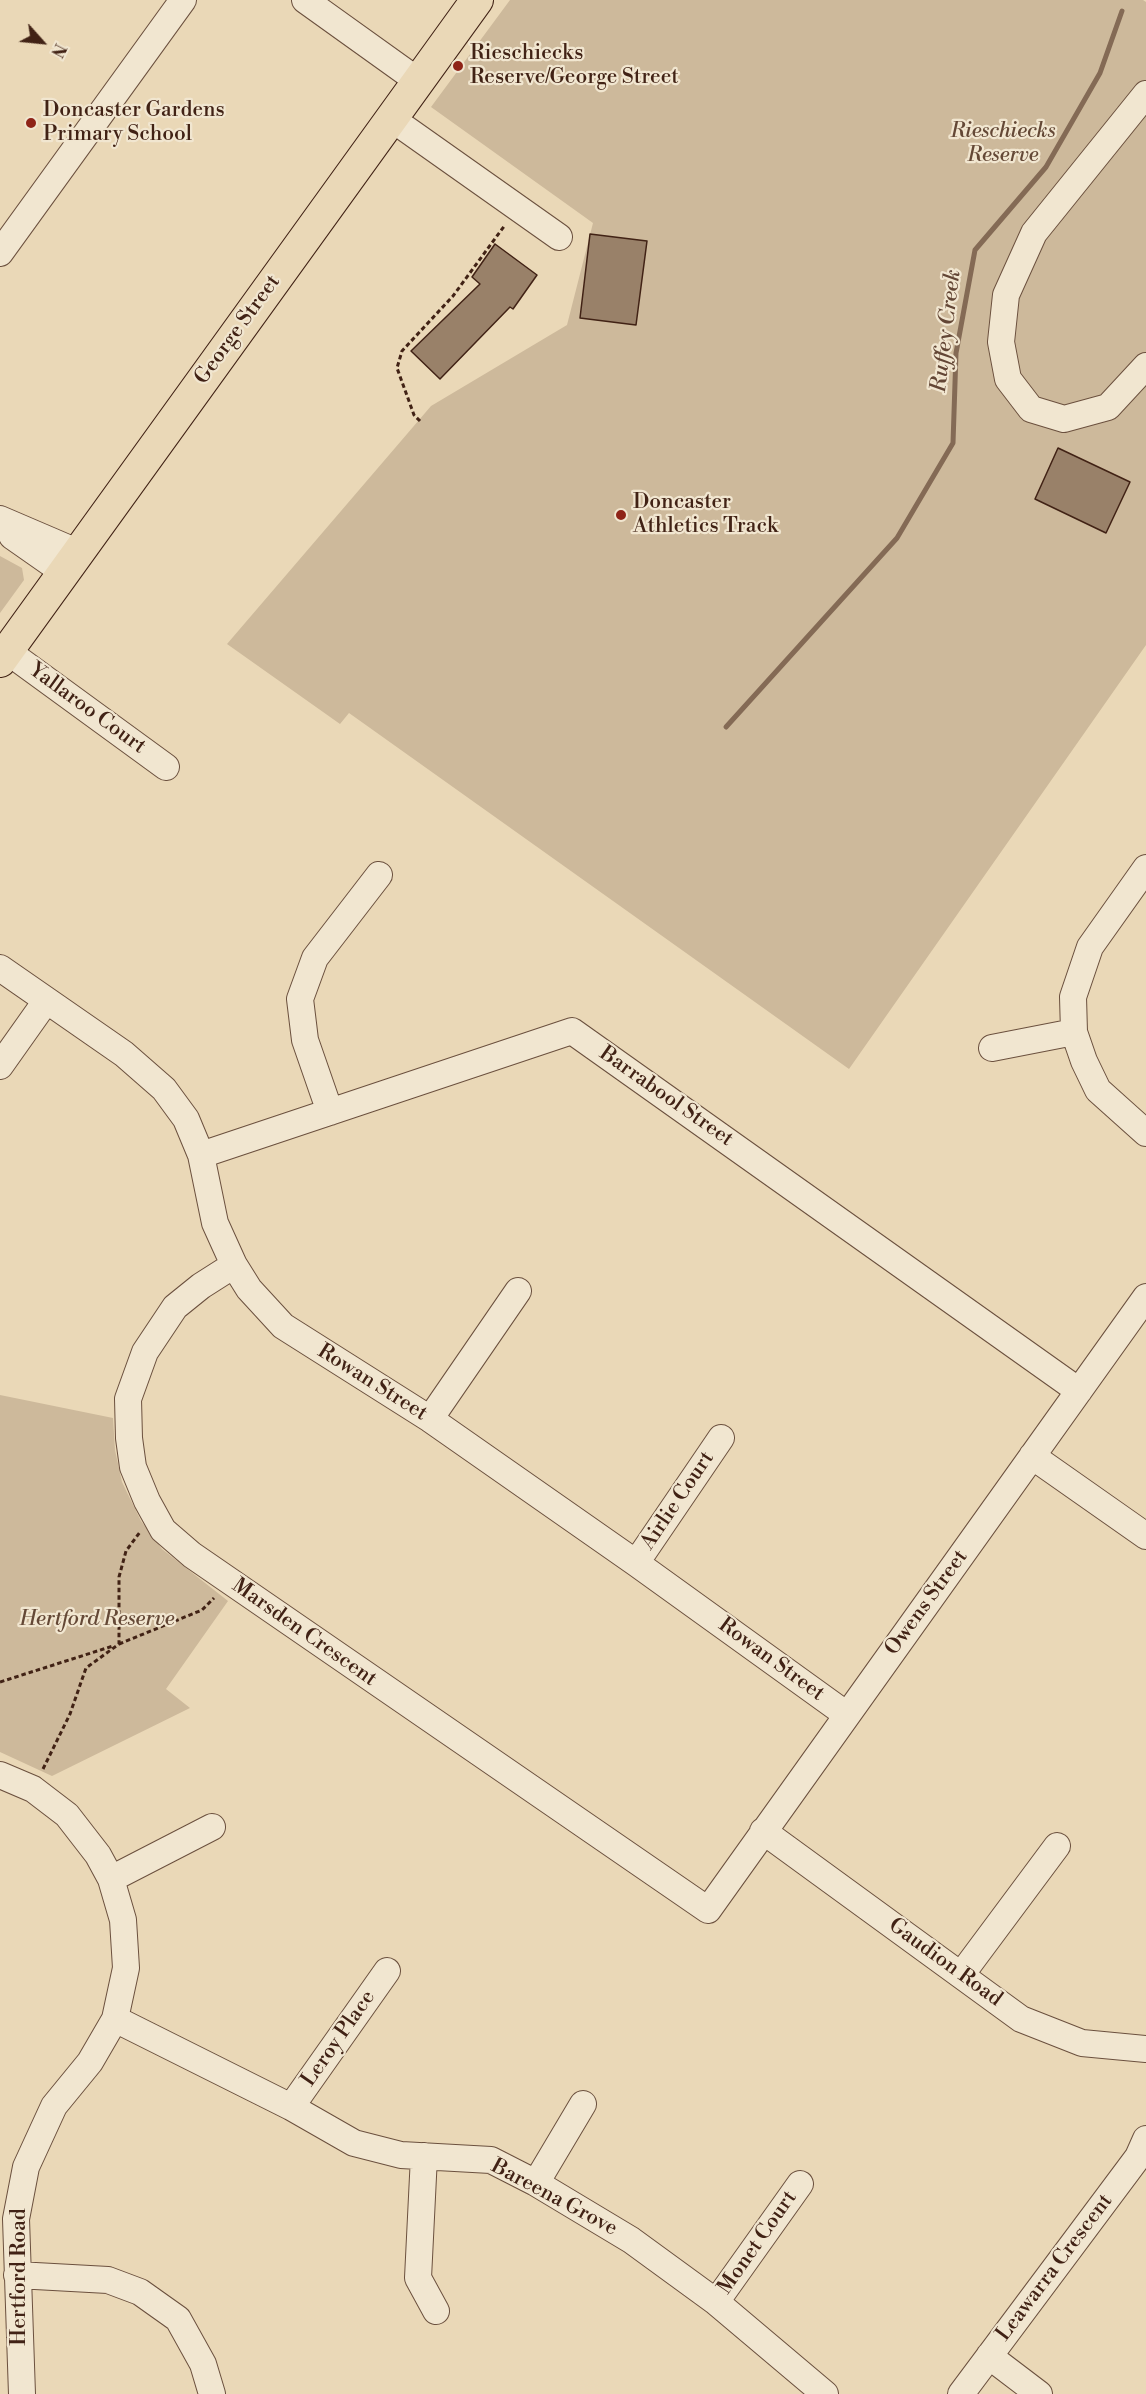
<!DOCTYPE html>
<html>
<head>
<meta charset="utf-8">
<style>
  body { margin:0 }
  #map { position:relative; width:1146px; height:2394px; overflow:hidden; background:#ead8b7; font-family:"Libre Bodoni",serif }
  canvas { display:block }
  .north { position:absolute; left:12px; top:12px; width:60px; height:60px; -webkit-text-stroke:4px #f1e6d0; paint-order:stroke; rotate:117deg; font-size:16px; font-weight:700; line-height:24px; text-align:center; color:#412215 }
  .north::after { content:''; display:block; margin:auto; width:21px; height:27px; background:#412215; clip-path:polygon(50% 0,100% 100%,50% 72%,0 100%) }
</style>
</head>
<body>
<div id="map">
<canvas width="1146" height="2394"></canvas>
<div class="north">N</div>
</div>
<script>
const g = document.querySelector('canvas').getContext('2d');
g.lineJoin = 'round';
function paint(path, color) { g.fillStyle = color; g.fill(path, 'evenodd'); }
const poly = rows => new Path2D(rows.map(r => 'M' + r).join(''));
function stroke(path, color, width, dash) { g.strokeStyle = color; g.lineWidth = width; g.lineCap = dash ? 'butt' : 'round'; g.setLineDash(dash || []); g.stroke(path); }
function write(font, color, halo, rows, align = 'center') {
  g.font = font + ' "Libre Bodoni",serif'; g.lineWidth = 4.5; g.setLineDash([]); g.textBaseline = 'middle'; g.strokeStyle = halo; g.fillStyle = color; for (const [text, x, y, turn = 0] of rows) {
    g.save(); g.translate(x, y); g.rotate((+turn || 0) * Math.PI / 180); g.textAlign = isNaN(turn) ? turn : align; if (halo) g.strokeText(text, 0, 0); g.fillText(text, 0, 0); g.restore();
  }
}
paint(poly([
  [510,0,1143,0,1146,2,1146,645,849,1069,349,713,340,724,227,644,431,406,567,325,593,223,431,107],
  [0,556,22,568,24,580,0,613],
  [0,1395,113,1418,115,1450,122,1482,141,1521,162,1549,228,1601,166,1689,190,1708,52,1776,0,1752]
]), '#cdb99b');
stroke(poly([
  [726,727,897,538,953,443,956,353,975,250,1046,167,1100,73,1122,11]
]), '#846a55', 5);
const building = poly([
  [590,234,647,241,636,325,580,318,590,234],
  [495,244,537,275,513,309,510,307,440,379,411,351,480,284,472,277,495,244],
  [1058,448,1130,482,1106,533,1035,499,1058,448]
]);
paint(building, '#998169');
stroke(building, '#412215', 1.5);
const minor = poly([
  [305,0,418,81],
  [1146,94,1034,233,1006,295,1001,342,1008,379,1031,409,1064,419,1108,407,1146,366],
  [392,119,559,237],
  [0,253,183,0],
  [0,519,77,552],
  [12,536,52,564,65,569],
  [7,651,166,767],
  [1146,868,1090,947,1073,997,1074,1032,1084,1061,1098,1090,1146,1133],
  [0,968,124,1054,164,1089,186,1119,201,1155,215,1223,234,1265,249,1289,283,1326,430,1419,636,1563,847,1715],
  [992,1048,1074,1032],
  [0,1066,46,1001],
  [330,1112,305,1040,300,999,315,958,379,875],
  [201,1155,572,1031,1079,1391],
  [234,1265,201,1286,175,1307,145,1352,128,1399,129,1438,133,1467,147,1501,163,1530,192,1555,708,1910,1146,1297],
  [430,1419,518,1291],
  [1032,1456,1146,1536],
  [636,1563,721,1438],
  [0,1775,33,1789,67,1815,98,1855,111,1879,123,1920,126,1968,115,2019,90,2062,54,2106,26,2167,16,2219,22,2394],
  [763,1831,1021,2019,1082,2043,1146,2049],
  [111,1879,212,1827],
  [961,1975,1057,1846],
  [115,2019,291,2107,354,2143,401,2155,491,2160,536,2183,631,2240,716,2302,825,2394],
  [291,2107,387,1971],
  [424,2156,418,2278,436,2311],
  [536,2183,583,2104],
  [17,2275,108,2280,140,2292,178,2319,203,2364,212,2394],
  [716,2302,800,2184],
  [989,2356,1039,2394],
  [961,2394,1138,2157,1146,2139]
]);
const major = poly([
  [0,661,477,0]
]);
stroke(minor, '#6b503e', 28);
stroke(major, '#412215', 34);
stroke(poly([
  [420,421,414,415,397,368,402,351,453,296,505,225],
  [119,1644,202,1610,214,1598],
  [0,1682,113,1646],
  [43,1769,70,1714,86,1668,119,1644,119,1577,126,1551,140,1532]
]), '#412215', 3, [4.5, 3]);
stroke(minor, '#f1e6d0', 26);
stroke(major, '#ead8b7', 32);
for (const [x, y, r, color] of [
  [458,66,6,"#8f2418"],
  [31,123,6,"#8f2418"],
  [621,515,6,"#8f2418"]
]) { const dot = new Path2D(); dot.arc(x, y, r, 0, 2 * Math.PI); g.fillStyle = color; g.fill(dot); stroke(dot, '#f1e6d0', 2); }
write('21px', '#412215', '#f1e6d0', [
  ["Rieschiecks",470,54],
  ["Reserve/George Street",470,78],
  ["Doncaster Gardens",43,111],
  ["Primary School",43,135],
  ["Doncaster",633,503],
  ["Athletics Track",633,527]
], 'left');
write('italic 21px', '#644836', '#f1e6d0', [
  ["Rieschiecks",1003,132],
  ["Reserve",1003,156],
  ["Hertford Reserve",97,1620]
]);
write('21px', '#412215', '#f1e6d0', [
  ["George Street",238,330,-54],
  ["Yallaroo Court",87,709,36],
  ["Barrabool Street",666,1097,35],
  ["Rowan Street",372,1383,32],
  ["Airlie Court",678,1501,-56],
  ["Owens Street",927,1603,-54],
  ["Marsden Crescent",304,1633,35],
  ["Rowan Street",771,1660,36],
  ["Gaudion Road",945,1963,36],
  ["Leroy Place",339,2039,-55],
  ["Bareena Grove",554,2198,28],
  ["Monet Court",758,2243,-55],
  ["Leawarra Crescent",1055,2268,-53],
  ["Hertford Road",20,2277,-90]
]);
write('italic 22px', '#634635', '#f1e6d0', [
  ["Ruffey Creek",947,331,-83]
]);
</script>
</body>
</html>
